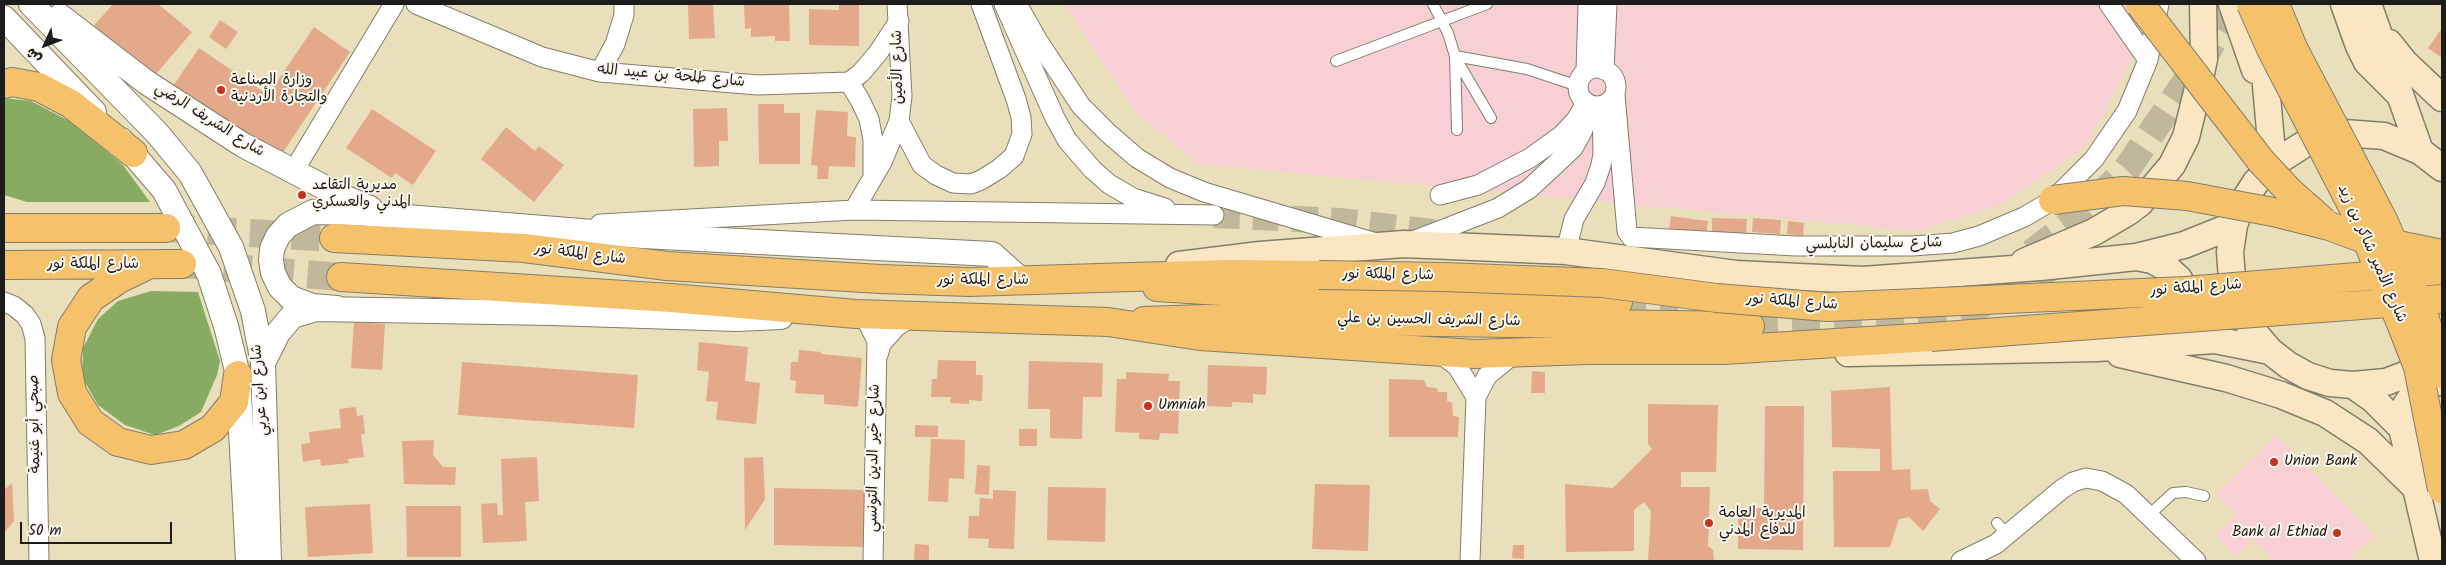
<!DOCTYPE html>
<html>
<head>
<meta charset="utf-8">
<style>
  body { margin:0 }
  #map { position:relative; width:2446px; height:565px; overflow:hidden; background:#e9dfba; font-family:Kalam,"Playpen Sans Arabic",sans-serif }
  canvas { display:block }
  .frame { position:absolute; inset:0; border:5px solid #1c1c1c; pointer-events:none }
  .north { position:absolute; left:20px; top:20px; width:50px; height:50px; -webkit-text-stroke:4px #fbf7ec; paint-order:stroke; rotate:227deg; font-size:14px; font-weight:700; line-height:20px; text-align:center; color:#1c1c1c }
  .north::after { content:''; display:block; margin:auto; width:18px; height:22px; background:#1c1c1c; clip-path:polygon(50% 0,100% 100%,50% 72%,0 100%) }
  .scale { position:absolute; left:20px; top:522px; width:152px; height:22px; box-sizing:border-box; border:2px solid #1c1c1c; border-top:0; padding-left:6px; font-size:15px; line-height:18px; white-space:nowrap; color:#1c1c1c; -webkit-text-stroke:4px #fbf7ec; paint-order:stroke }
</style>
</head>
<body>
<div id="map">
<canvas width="2446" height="565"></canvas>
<div class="frame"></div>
<div class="north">ش</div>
<div class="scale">50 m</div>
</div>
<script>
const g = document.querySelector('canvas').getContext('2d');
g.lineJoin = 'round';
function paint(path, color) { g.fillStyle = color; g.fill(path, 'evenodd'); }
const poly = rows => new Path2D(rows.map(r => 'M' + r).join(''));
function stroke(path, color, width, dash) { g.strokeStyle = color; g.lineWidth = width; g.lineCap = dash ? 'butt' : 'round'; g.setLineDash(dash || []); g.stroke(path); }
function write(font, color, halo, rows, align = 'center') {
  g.font = font + ' Kalam,"Playpen Sans Arabic",sans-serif'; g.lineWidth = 4; g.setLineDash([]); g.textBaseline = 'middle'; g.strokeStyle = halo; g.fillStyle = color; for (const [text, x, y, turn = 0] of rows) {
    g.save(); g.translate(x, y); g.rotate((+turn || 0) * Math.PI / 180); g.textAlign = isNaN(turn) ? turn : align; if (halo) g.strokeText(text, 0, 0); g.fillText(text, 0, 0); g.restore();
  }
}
paint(poly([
  [1066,4,2139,4,2132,59,2086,145,2004,204,1919,231,1199,164,1136,113,1086,38],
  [2277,435,2374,535,2347,561,2268,561,2271,558,2253,540,2236,557,2215,535,2236,515,2216,494]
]), '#f7cfd5');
paint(poly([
  [4,98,31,101,71,122,123,165,150,202,27,202,4,195],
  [151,291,198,292,220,361,217,375,201,412,179,426,155,435,125,425,98,405,82,377,83,348,98,319,118,301]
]), '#87ab60');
paint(poly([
  [113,4,158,4,192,32,151,80,91,29],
  [713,4,715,38,689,39,688,5],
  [744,4,789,4,790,41,775,41,775,36,751,37,751,28,745,29],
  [839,4,859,4,859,46,809,45,809,9,839,10],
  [220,20,238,32,226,49,209,37],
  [314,27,350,52,279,158,173,86,199,48,268,95],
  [2442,28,2442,58,2428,48],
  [758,104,784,104,784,113,800,113,800,164,759,164],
  [727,108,728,141,719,141,719,166,694,167,693,109],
  [372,109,436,151,413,185,395,173,392,178,346,148],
  [816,110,848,112,847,136,856,137,855,167,829,166,828,179,817,179,818,166,811,165],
  [506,127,535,151,539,146,564,165,534,202,481,159],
  [1671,216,1708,221,1706,235,1669,230],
  [1712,218,1747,219,1746,235,1712,233],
  [1753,218,1781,220,1780,234,1752,232],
  [1788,221,1804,223,1803,236,1787,234],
  [354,322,385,324,382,370,351,368],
  [699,342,748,347,745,381,760,383,756,424,716,420,718,402,706,401,709,372,697,370],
  [799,350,821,352,821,354,862,358,858,407,824,404,824,395,795,393,796,381,790,380,791,362,798,362],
  [938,360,976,361,976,375,983,375,982,401,969,400,969,404,950,403,951,397,931,397,932,379,937,379],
  [1029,361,1103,363,1102,397,1083,397,1082,439,1050,438,1050,409,1028,409],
  [462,362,638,375,634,428,458,415],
  [1208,365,1267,367,1266,395,1253,394,1253,403,1232,402,1232,407,1207,406],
  [1532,371,1545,372,1545,393,1531,393],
  [1126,372,1169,374,1168,381,1180,381,1178,434,1160,433,1159,440,1139,439,1139,433,1115,432,1117,379,1126,379],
  [1389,379,1424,380,1427,387,1437,388,1438,392,1447,392,1447,401,1452,403,1453,416,1459,417,1458,437,1389,437],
  [1890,387,1892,470,1910,469,1911,490,1928,489,1930,501,1940,509,1923,531,1909,517,1899,519,1890,547,1834,547,1833,471,1880,471,1880,449,1832,447,1831,391],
  [1648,404,1718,405,1716,472,1681,472,1681,487,1710,487,1708,546,1713,550,1714,561,1648,561,1651,511,1644,502,1634,510,1634,551,1566,552,1565,484,1613,488,1652,449,1648,444],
  [1765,406,1804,406,1803,550,1738,549,1738,518,1756,519,1756,508,1764,508],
  [356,407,357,416,363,415,365,434,361,434,364,457,348,459,349,463,321,466,320,459,303,462,301,444,310,443,309,432,341,428,339,409],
  [915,425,938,426,938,437,915,437],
  [1019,429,1037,429,1037,446,1019,446],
  [931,439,965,440,964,479,949,478,948,502,928,501],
  [434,440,433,455,443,467,456,467,455,485,404,484,402,441],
  [537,457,539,501,525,502,527,541,483,543,481,504,497,503,498,515,503,515,501,459],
  [763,457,765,499,745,530,744,458],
  [977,465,990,466,989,495,975,494],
  [12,483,14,521,4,533,4,490],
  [1315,484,1370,485,1368,551,1312,549],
  [1048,487,1106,488,1105,542,1047,540],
  [774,488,865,490,863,547,774,545],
  [993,490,1016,491,1014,549,988,548,989,539,968,538,969,516,979,516,980,498,993,499],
  [370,504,373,553,308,557,305,507],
  [406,506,461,506,461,557,407,557],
  [915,544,929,545,929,561,914,561],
  [1513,545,1524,545,1524,559,1512,558]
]), '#e4a98a');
stroke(poly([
  [1214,215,1340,221,1450,234]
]), '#c0b89a', 26, [26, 13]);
stroke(poly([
  [2032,253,2084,213,2127,169,2209,48,2233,4],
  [1618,302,1678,302],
  [1750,326,1932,317,1953,313,1980,305,2023,285,2060,261]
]), '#c0b89a', 28, [28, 14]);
stroke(poly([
  [166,228,334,238],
  [182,264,341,277]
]), '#c0b89a', 28, [28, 14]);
const service = poly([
  [1433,4,1448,33,1455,56,1457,130],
  [1455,56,1527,69,1578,86],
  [1455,57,1491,118],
  [1336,61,1487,4],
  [2149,515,2173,493,2186,492,2204,496],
  [1997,523,2007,535]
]);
const minor = poly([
  [416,4,542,57,600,72,758,85,849,82,861,73,878,53,899,21],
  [1004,4,1055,118,1067,140,1092,169,1109,184,1133,198,1165,208],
  [1017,4,1038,41,1081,106,1108,133,1137,158,1170,178,1204,192,1373,242],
  [2109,4,2148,60],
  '1578 87a19 19 0 1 1 38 0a19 19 0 1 1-38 0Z',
  [1604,70,1607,4],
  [1586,71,1588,4],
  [600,72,615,44,624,15,624,4],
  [849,82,860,100,869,119,873,140,873,173],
  [1615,95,1627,231,1631,237,1796,246,1913,246,1953,243,1979,236,2024,217,2053,200,2094,159,2127,111,2148,60,2159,4],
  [899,121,922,165,936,175,953,183,971,184,981,180,999,169,1014,156,1022,134,1021,117,1016,99,981,4],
  [293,172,394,4],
  [1440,195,1478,185,1530,158,1562,135,1576,120,1585,105],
  [854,210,882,162,899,121,902,96,897,4],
  [600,224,854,210,1214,215],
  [1413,241,1498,208,1529,189,1573,148,1582,132,1592,106],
  [1566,251,1574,219,1595,183,1601,165,1603,154,1602,106],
  [4,302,14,306,25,315,31,324,35,338,39,561],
  [856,314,867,321,877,341,873,561],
  [1438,352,1457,366,1476,397],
  [878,355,881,344,896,327,914,315],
  [1470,561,1476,397,1487,376,1516,352],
  [1961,561,1996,544,2062,489,2073,482,2086,478,2102,481,2126,494,2196,561]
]);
const tertiary = poly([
  [31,4,157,133,190,173,231,247,253,311,263,363,269,561],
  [60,16,146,82,243,145,339,195,370,208],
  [4,18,94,112],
  [121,140,164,190,209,274,226,326,238,375,248,561],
  [337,308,312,306,291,298,280,287,273,273,271,260,272,249,278,236,288,225,313,212,357,213,643,236,992,254,1022,281],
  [263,363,278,333,292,316,316,309,552,313,737,319,781,317]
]);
const secondary = poly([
  [2232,4,2255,70],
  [2344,4,2359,46,2367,62,2397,92],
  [2368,4,2420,151],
  [2261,29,2273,164],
  [2389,43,2405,63,2442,98],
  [2136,257,2152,260,2167,268,2179,279,2186,293,2185,310],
  [2024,262,2094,232,2128,212,2140,203,2172,165,2186,137,2197,92,2204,59,2203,4],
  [1179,265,1260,255,1404,244,1566,251,1736,274,1863,280,2040,267,2136,257,2184,245,2234,225],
  [1848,353,2097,348,2215,340,2270,351],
  [2120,354,2226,378,2281,395,2325,413,2368,441,2415,487],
  [2436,356,2417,370,2386,382,2353,385,2330,383,2308,376,2288,365,2270,351,2252,330,2239,306,2232,279,2230,252,2234,225,2243,202,2256,182,2273,164,2306,143,2344,133,2384,136,2420,151,2442,168],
  [2353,385,2373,399,2402,428,2433,561],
  [2402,428,2406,405,2414,393,2426,385,2439,382]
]);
const primary = poly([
  [1157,287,1284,295,1618,302],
  [1144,321,1204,319,1750,326]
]);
const trunk = poly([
  [4,84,12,82,39,87,71,104,133,153],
  [4,228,166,228],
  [334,238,524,248,667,266,880,279,969,282,1230,274,1319,275],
  [4,265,182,264],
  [148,265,119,279,91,298,72,327,66,360,72,393,90,422,118,442,151,450,184,445,213,428,234,402,238,375],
  [341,277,671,298,856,314,1108,322,1200,336,1474,354,1587,350,1724,350,1931,337]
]);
stroke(service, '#827e6b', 12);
stroke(minor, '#827e6b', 21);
stroke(tertiary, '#827e6b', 26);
stroke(secondary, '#827e6b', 29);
stroke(primary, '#827e6b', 30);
stroke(trunk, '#827e6b', 30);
stroke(service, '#fff', 10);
stroke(minor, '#fff', 19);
stroke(tertiary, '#fff', 24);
stroke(secondary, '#fbe6c4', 26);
stroke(primary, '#f5c16b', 28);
stroke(trunk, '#f5c16b', 28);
const primaryBridge = poly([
  [2251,4,2271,49,2356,213,2402,326,2418,367,2442,489],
  [2275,4,2293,48,2384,222,2425,319,2442,374]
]);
const trunkBridge = poly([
  [2140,4,2261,161,2290,192,2324,222],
  [2053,200,2123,191,2187,196,2273,212,2329,226,2359,237,2442,254],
  [1319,275,1444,277,1602,283,1717,298,1828,307,2185,291,2442,270],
  [1931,337,2442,299]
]);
stroke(primaryBridge, '#827e6b', 30, []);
stroke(trunkBridge, '#827e6b', 30, []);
stroke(primaryBridge, '#f5c16b', 28);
stroke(trunkBridge, '#f5c16b', 28);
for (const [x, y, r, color] of [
  [221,90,5,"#c8321e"],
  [302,195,5,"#c8321e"],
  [1148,406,5,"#c8321e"],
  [2274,462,5,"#c8321e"],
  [1709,523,5,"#c8321e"],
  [2337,533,5,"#c8321e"]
]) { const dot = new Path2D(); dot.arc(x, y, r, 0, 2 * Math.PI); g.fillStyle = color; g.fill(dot); stroke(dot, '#fbf7ec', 2); }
write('15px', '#1c1c1c', '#fbf7ec', [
  ["شارع الأمين",899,67,-91],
  ["شارع طلحة بن عبيد الله",671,77,5],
  ["شارع الشريف الرضي",209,121,32],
  ["شارع سليمان النابلسي",1874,245,-1],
  ["شارع الأمير شاكر بن زيد",2371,254,66],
  ["شارع الملكة نور",580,255,7],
  ["شارع الملكة نور",93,265],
  ["شارع الملكة نور",1388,276,1],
  ["شارع الملكة نور",983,281],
  ["شارع الملكة نور",2196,289,-4],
  ["شارع الملكة نور",1792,303,4],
  ["شارع الشريف الحسين بن علي",1429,321,1],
  ["شارع ابن عربي",261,390,-94],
  ["صبحي أبو غنيمة",36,424,-91],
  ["شارع خير الدين التونسي",875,458,-89]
]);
write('15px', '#1c1c1c', '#fbf7ec', [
  ["وزارة الصناعة",231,81],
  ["والتجارة الأردنية",231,98],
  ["مديرية التقاعد",312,186],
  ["المدني والعسكري",312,203],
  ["Umniah",1158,406],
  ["Union Bank",2284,462],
  ["المديرية العامة",1719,514],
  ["للدفاع المدني",1719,531],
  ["Bank al Ethiad",2327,533,"right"]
], 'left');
</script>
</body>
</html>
